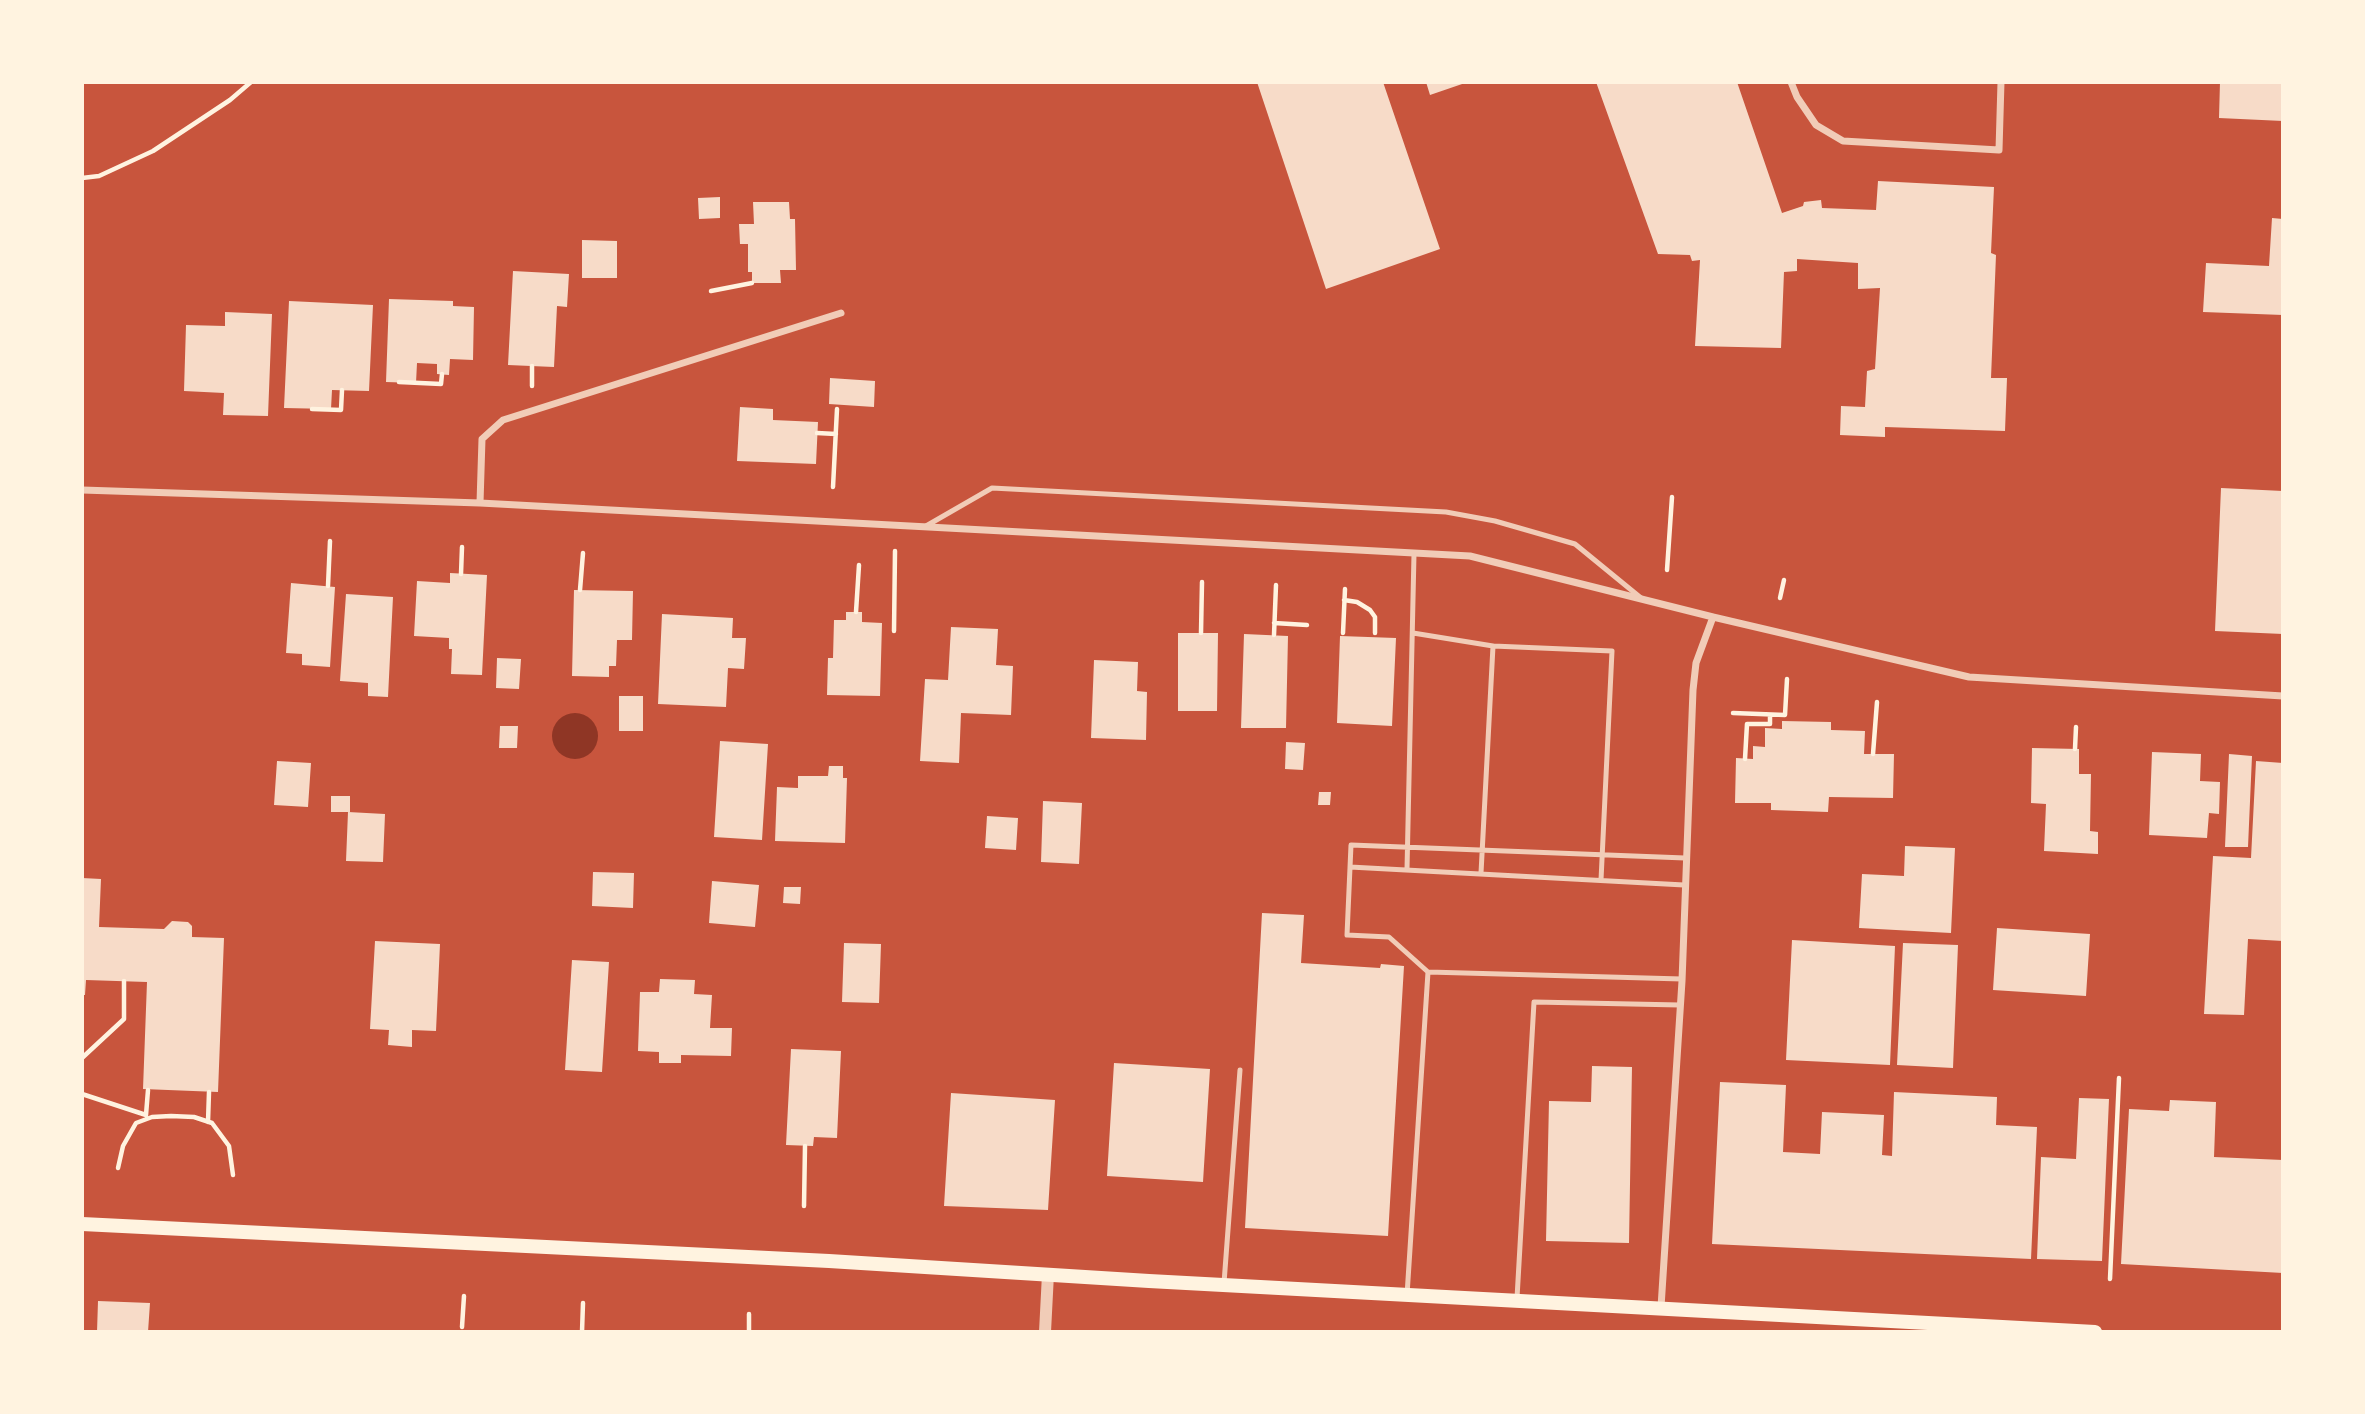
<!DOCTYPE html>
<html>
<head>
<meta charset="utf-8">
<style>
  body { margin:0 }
  #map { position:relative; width:2365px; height:1414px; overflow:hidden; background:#c8553d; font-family:Quicksand,sans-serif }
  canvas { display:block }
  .frame { position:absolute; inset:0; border:84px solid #fff3e0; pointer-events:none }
</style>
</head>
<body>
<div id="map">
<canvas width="2365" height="1414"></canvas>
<div class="frame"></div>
</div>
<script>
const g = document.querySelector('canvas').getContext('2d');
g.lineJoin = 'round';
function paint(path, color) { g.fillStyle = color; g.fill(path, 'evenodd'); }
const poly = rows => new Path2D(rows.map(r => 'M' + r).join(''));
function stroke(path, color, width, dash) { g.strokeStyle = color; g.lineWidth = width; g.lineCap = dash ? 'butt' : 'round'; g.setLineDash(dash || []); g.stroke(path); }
paint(poly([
  '552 736a23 23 0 1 1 46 0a23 23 0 1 1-46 0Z'
]), '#8f3625');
paint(poly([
  [1257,82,1383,82,1440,249,1326,289],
  [1426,82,1465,82,1465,83,1430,95],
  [1596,82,1737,82,1782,213,1803,206,1804,202,1821,200,1822,208,1876,210,1878,181,1994,187,1991,253,1996,255,1991,378,2007,378,2005,431,1885,427,1885,437,1840,435,1841,406,1865,407,1867,371,1875,369,1880,288,1858,289,1858,263,1797,259,1797,271,1784,272,1781,348,1695,346,1700,260,1692,261,1690,255,1658,254],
  [2220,82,2283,82,2283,121,2219,118],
  [720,197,720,218,699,219,698,198],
  [753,202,789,202,790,219,795,219,796,270,780,270,781,283,752,283,752,272,748,272,748,244,740,244,739,224,754,224],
  [2272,218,2283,219,2283,315,2203,312,2206,263,2269,266],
  [582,240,617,241,617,278,582,278],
  [513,271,569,274,567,307,557,306,554,367,508,365],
  [389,299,453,301,453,306,474,307,473,360,450,359,449,375,437,374,437,364,417,363,416,383,386,382],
  [289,301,373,305,369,391,332,390,331,409,284,408],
  [225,312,272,314,268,416,223,415,224,393,184,391,186,325,225,326],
  [830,378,875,381,874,407,829,404],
  [740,407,773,409,773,420,818,422,816,464,737,461],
  [2221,488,2283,491,2283,634,2215,631],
  [450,573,487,575,482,675,451,674,452,649,449,649,449,638,414,636,417,581,450,583],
  [291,583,335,587,330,667,302,665,302,654,286,653],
  [574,590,633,591,632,640,617,640,616,666,609,666,609,677,572,676],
  [346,594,393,597,388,697,368,696,368,683,340,681],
  [846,612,862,612,862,622,882,623,880,696,827,695,828,658,833,658,834,620,846,620],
  [662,614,733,618,732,638,746,638,744,669,728,668,726,707,658,704],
  [951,627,998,629,996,665,1013,666,1011,715,961,713,959,763,920,761,925,679,948,680],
  [1178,633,1218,633,1217,711,1178,711],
  [1244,634,1288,636,1286,728,1241,728],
  [1340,636,1396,638,1392,726,1337,723],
  [497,658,521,659,519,689,496,688],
  [1094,660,1138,662,1137,691,1147,692,1146,740,1091,738],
  [619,696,643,696,643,731,619,731],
  [1782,721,1831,722,1831,730,1865,731,1864,754,1894,754,1893,798,1829,797,1828,812,1771,810,1771,803,1735,803,1736,758,1753,759,1753,746,1765,747,1765,728,1782,729],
  [500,726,518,726,517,748,499,748],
  [720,741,768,744,762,840,714,837],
  [1286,742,1305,743,1303,770,1285,769],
  [2032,748,2079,749,2079,774,2091,774,2090,831,2098,832,2098,854,2044,851,2046,804,2031,803],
  [2152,752,2201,754,2200,781,2220,782,2219,814,2209,813,2207,838,2149,835],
  [2229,754,2252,756,2248,847,2225,847],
  [277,761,311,763,308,807,274,805],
  [2256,761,2283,763,2283,941,2248,939,2244,1015,2204,1014,2213,856,2251,858],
  [829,766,843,766,843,778,847,778,845,843,775,841,777,787,798,788,798,776,828,776],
  [1319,792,1331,792,1330,805,1318,805],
  [331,796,350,796,350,812,331,812],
  [1043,801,1082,803,1079,864,1041,862],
  [348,812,385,814,383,862,346,861],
  [987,816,1018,818,1016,850,985,848],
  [1905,846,1955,848,1951,933,1859,928,1862,874,1904,876],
  [593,872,634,873,633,908,592,906],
  [82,878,101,879,99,927,164,929,172,921,188,922,192,926,192,937,224,938,218,1092,143,1089,147,982,86,980,85,995,82,995],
  [712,881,759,885,755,927,709,923],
  [784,887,801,887,800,904,783,903],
  [1262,913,1304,915,1301,963,1380,968,1381,964,1404,966,1388,1236,1245,1228],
  [1997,928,2090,934,2086,996,1993,990],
  [1792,940,1895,946,1890,1065,1786,1060],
  [375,941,440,944,436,1031,412,1030,412,1047,388,1045,389,1030,370,1029],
  [844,943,881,944,879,1003,842,1002],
  [1903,943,1958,945,1953,1068,1897,1065],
  [572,960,609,962,602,1072,565,1070],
  [660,979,695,980,694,994,712,995,710,1028,732,1028,731,1056,681,1055,681,1063,659,1063,659,1052,638,1051,640,992,659,992],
  [791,1049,841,1051,837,1138,814,1137,813,1146,786,1145],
  [1114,1063,1210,1069,1203,1182,1107,1176],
  [1592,1066,1632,1067,1629,1243,1546,1241,1549,1101,1591,1102],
  [1720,1082,1786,1085,1783,1152,1820,1154,1822,1112,1884,1115,1882,1155,1892,1156,1894,1092,1997,1097,1996,1125,2037,1127,2031,1259,1712,1244],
  [951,1093,1055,1100,1048,1210,944,1206],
  [2079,1098,2109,1099,2102,1261,2037,1259,2041,1157,2076,1159],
  [2170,1100,2216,1102,2214,1157,2283,1160,2283,1273,2121,1264,2129,1109,2169,1111],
  [98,1301,150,1303,148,1332,97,1332]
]), '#f7dbc8');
stroke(poly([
  [82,178,99,176,153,151,230,100,251,82],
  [711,291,752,283],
  [399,382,441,384,442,374],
  [532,386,532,366],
  [312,409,341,410,342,390],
  [817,433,836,434],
  [833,487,837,409],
  [1667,570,1672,497],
  [461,574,462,547],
  [328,586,330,541],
  [580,590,583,553],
  [1780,598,1784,580],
  [1344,600,1357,602,1370,610,1375,617,1375,633],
  [856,612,859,565],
  [1274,623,1307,625],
  [894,631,895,551],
  [1201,633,1202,582],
  [1343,633,1345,589],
  [1274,635,1276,585],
  [1733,713,1785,715,1787,679],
  [2075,749,2076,727],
  [1873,754,1877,702],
  [1745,759,1747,724,1770,724,1770,715],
  [82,1058,124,1019,124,981],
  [82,1094,146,1115],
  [146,1115,148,1090],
  [208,1122,209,1092],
  [118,1168,123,1146,136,1123,152,1117,171,1116,194,1117,212,1123,229,1146,233,1175],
  [804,1206,805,1146],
  [2110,1279,2119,1078],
  [462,1327,464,1296],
  [582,1332,583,1303],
  [749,1332,749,1314]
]), '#fff3e0', 4.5);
stroke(poly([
  [926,526,992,488,1446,512,1495,521,1575,544,1641,598],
  [1413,633,1493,646],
  [1350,867,1684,885],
  [1407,869,1414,554],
  [1481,873,1493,646,1612,651,1601,880],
  [1428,972,1389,937,1347,935,1351,845,1685,858],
  [1224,1283,1240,1070],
  [1407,1295,1428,972,1682,979],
  [1517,1298,1534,1002,1680,1005]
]), '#f1ccb7', 5);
stroke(poly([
  [1791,82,1797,97,1816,125,1843,141,1999,150,2001,82],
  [82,490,480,503,1470,556,1713,617,1696,663,1693,690,1682,981,1661,1307],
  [480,503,482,439,503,420,841,313],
  [1713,617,1969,677,2283,696]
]), '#f1ccb7', 7);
stroke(poly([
  [1045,1332,1048,1274]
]), '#f1ccb7', 12);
stroke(poly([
  [82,1224,829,1261,1149,1281,2095,1332]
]), '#fff3e0', 14);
</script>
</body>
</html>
